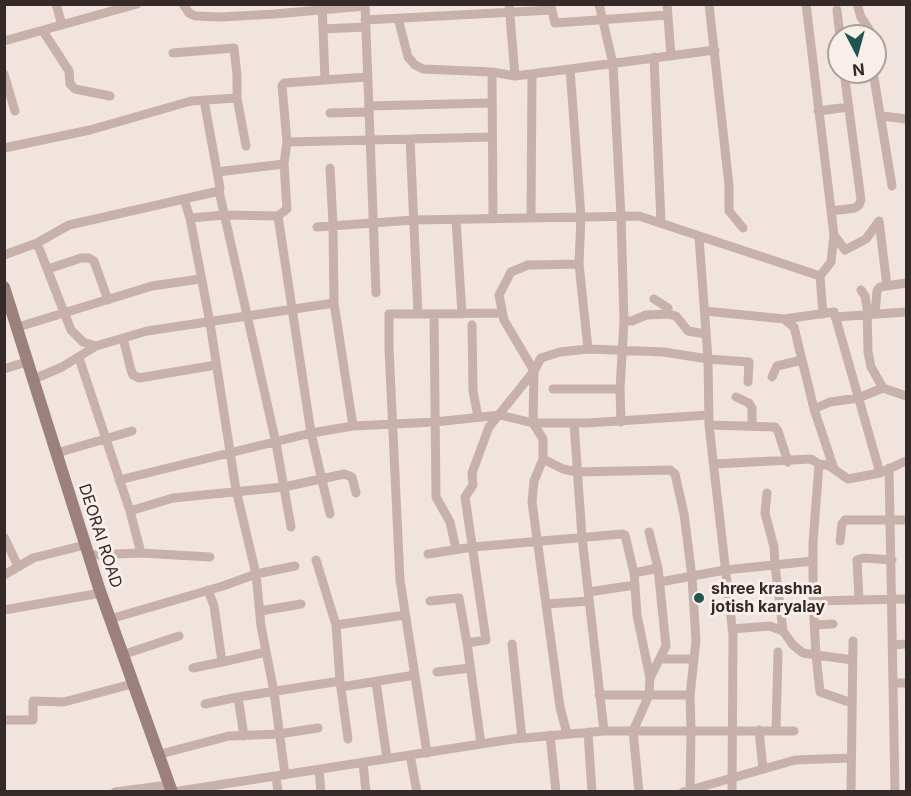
<!DOCTYPE html>
<html>
<head>
<meta charset="utf-8">
<style>
  body { margin:0 }
  #map { position:relative; width:911px; height:796px; overflow:hidden; background:#f1e3de; font-family:Inter,sans-serif }
  canvas { display:block }
  .frame { position:absolute; inset:0; border:6px solid #362a29; pointer-events:none }
  .north { position:absolute; left:827px; top:24px; width:60px; height:60px; box-sizing:border-box; background:#f8eeea; border:2px solid #aaa09d; border-radius:50%; rotate:174deg; font-size:16px; font-weight:700; line-height:24px; text-align:center; color:#362a29 }
  .north::after { content:''; display:block; margin:auto; width:21px; height:27px; background:#22554d; clip-path:polygon(50% 0,100% 100%,50% 72%,0 100%) }
</style>
</head>
<body>
<div id="map">
<canvas width="911" height="796"></canvas>
<div class="frame"></div>
<div class="north">N</div>
</div>
<script>
const g = document.querySelector('canvas').getContext('2d');
g.lineJoin = 'round';
const poly = rows => new Path2D(rows.map(r => 'M' + r).join(''));
function stroke(path, color, width, dash) { g.strokeStyle = color; g.lineWidth = width; g.lineCap = dash ? 'butt' : 'round'; g.setLineDash(dash || []); g.stroke(path); }
function write(font, color, halo, rows, align = 'center') {
  g.font = font + ' Inter,sans-serif'; g.lineWidth = 6; g.setLineDash([]); g.textBaseline = 'middle'; g.strokeStyle = halo; g.fillStyle = color; for (const [text, x, y, turn = 0] of rows) {
    g.save(); g.translate(x, y); g.rotate((+turn || 0) * Math.PI / 180); g.textAlign = isNaN(turn) ? turn : align; if (halo) g.strokeText(text, 0, 0); g.fillText(text, 0, 0); g.restore();
  }
}
stroke(poly([
  [56,4,62,25],
  [183,4,189,13,195,16,221,17,275,14,365,6],
  [322,4,325,80,367,77],
  [365,4,376,293],
  [509,4,515,76],
  [599,4,613,64,621,216,624,321,620,389,621,422],
  [667,4,671,56],
  [709,4,729,186,729,211,743,228],
  [806,4,834,235,831,262,820,276],
  [857,4,861,17,873,36],
  [837,10,840,36],
  [398,18,408,57,415,65,423,69,492,72,515,76,570,69,581,216,579,264,588,349],
  [365,20,552,10,555,23,668,15],
  [323,29,365,27],
  [43,31,69,71,70,84,75,89,110,96],
  [4,41,137,4],
  [173,53,234,48,237,75,237,98],
  [654,57,661,223],
  [570,69,715,50],
  [492,72,493,219],
  [873,72,892,186],
  [4,74,15,111],
  [369,106,491,103],
  [818,111,849,107],
  [330,113,368,112],
  [882,116,906,119],
  [410,139,418,314,389,314,389,348,400,580,427,753],
  [287,142,282,86,284,83,325,80],
  [4,148,90,130,191,101,237,98,246,146],
  [330,168,333,225,334,303],
  [217,172,284,164],
  [219,191,276,443,291,527],
  [184,199,219,191,220,188,204,100],
  [831,211,855,208,859,205,861,200,844,72],
  [278,216,311,433,330,514],
  [190,218,210,323,236,490,256,574,261,626,274,692,285,775],
  [531,218,532,75],
  [456,220,462,314],
  [317,227,414,220,639,216,820,276,823,314],
  [834,235,845,250,866,239,879,221,887,286],
  [699,237,708,359,709,425,733,635,732,792],
  [37,243,71,330,83,342,96,346,147,331,334,303,353,426],
  [4,255,37,243,69,225,184,199,190,218,225,215,278,216,287,209,284,164,287,142,492,137],
  [48,269,81,258,89,258,94,261,108,300],
  [861,290,865,296,867,308,868,352,871,367,883,388,906,396],
  [654,299,668,308,668,314],
  [705,311,784,319,834,312,880,473],
  [418,314,502,313],
  [434,314,436,497,450,522,456,549],
  [875,314,877,291,880,287,906,283],
  [835,317,906,312],
  [784,319,794,327,814,409],
  [624,321,632,321,646,315,668,314,676,316,688,331,706,334],
  [472,325,473,391,478,417],
  [18,327,152,286,200,279],
  [123,338,131,370,133,375,139,378,216,365],
  [79,358,130,511,141,553,89,555],
  [4,369,29,361],
  [772,377,777,366,802,360],
  [34,379,62,367,96,346],
  [553,389,620,389],
  [736,397,749,403,752,408,752,425],
  [574,423,582,537,604,731],
  [709,425,775,427,778,431,788,462],
  [57,453,132,431],
  [543,459,563,469,577,472,670,470,675,474,684,514,692,577,696,641,690,695,691,731,690,792],
  [714,464,811,459,819,464,828,465,848,479,880,473,906,461],
  [819,464,813,543,813,601,816,655,853,660],
  [889,468,895,792],
  [834,469,814,409,830,402,858,398,883,388],
  [119,480,311,433,353,426,435,422,500,415,533,423,587,423,709,415],
  [767,493,765,513,774,547,775,565,783,631],
  [130,511,173,498,284,487,344,474,352,477,356,493],
  [4,537,18,566],
  [840,541,842,524,845,520,906,520],
  [141,553,210,557],
  [428,554,473,547,622,534,625,535,634,573],
  [316,560,336,625,340,681,348,739],
  [4,575,33,558,85,545],
  [660,582,725,570,813,561],
  [208,590,214,606,222,662,266,652],
  [588,592,635,585],
  [859,600,857,560,864,558,892,560],
  [430,601,459,598,467,643],
  [813,601,906,599],
  [547,604,589,601],
  [4,610,101,593],
  [260,611,301,604],
  [110,619,223,586,256,574,295,566],
  [336,625,405,615],
  [814,625,833,624],
  [732,629,770,626,783,631,793,645,803,653,816,655,820,692,852,703],
  [512,644,522,738],
  [893,645,906,644],
  [122,655,179,636],
  [660,659,693,659],
  [193,668,222,662],
  [437,672,470,668],
  [650,678,637,615,634,573,658,568],
  [376,682,387,759],
  [894,683,906,683],
  [341,687,415,675],
  [599,695,690,695],
  [205,704,238,697],
  [4,720,33,720,33,701,64,702,132,684],
  [759,730,763,769],
  [776,730,778,652],
  [588,732,592,792],
  [567,734,560,707,532,502,534,481,543,459,543,439,533,423,534,371,504,320,499,295,511,272,528,265,579,264],
  [550,735,556,792],
  [244,736,238,697,340,681],
  [481,744,467,643,486,640,465,497,473,485,472,473,489,427,534,371,541,358,560,352,588,349,664,352,708,359,749,362,748,382],
  [157,755,229,736,279,734,318,728],
  [410,755,417,792],
  [363,763,366,792],
  [319,770,321,792],
  [276,776,278,792],
  [115,792,169,785],
  [173,792,513,739,604,731,794,731],
  [639,792,633,731,649,695,650,678,666,646,658,568,649,532],
  [683,792,795,760,850,758],
  [851,792,853,641]
]), '#c8b1aa', 9);
stroke(poly([
  [4,287,99,588,172,792]
]), '#9b807c', 12);
for (const [x, y, r, color] of [
  [699,598,6,"#22554d"]
]) { const dot = new Path2D(); dot.arc(x, y, r, 0, 2 * Math.PI); g.fillStyle = color; g.fill(dot); stroke(dot, '#f8eeea', 2); }
write('16px', '#362a29', '#f8eeea', [
  ["DEORAI ROAD",100,536,72]
]);
write('bold 16px', '#362a29', '#f8eeea', [
  ["shree krashna",711,589],
  ["jotish karyalay",711,607]
], 'left');
</script>
</body>
</html>
